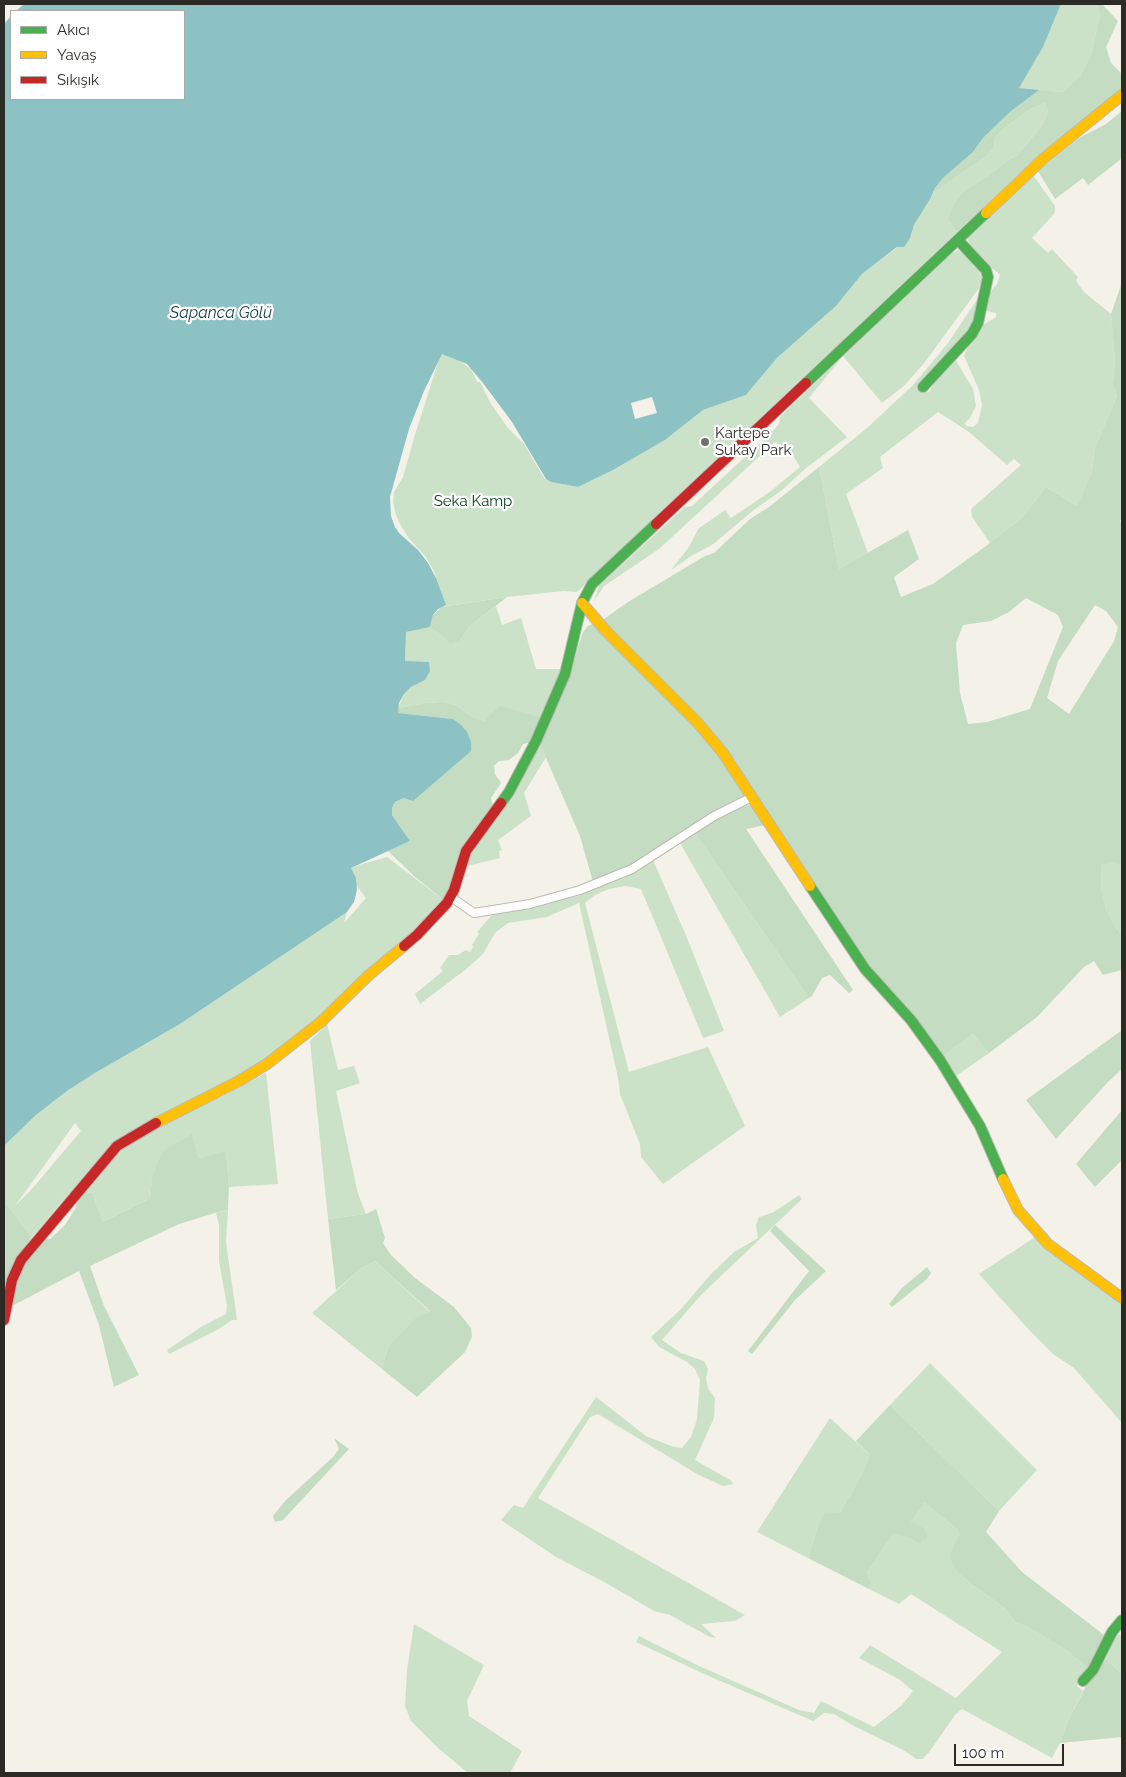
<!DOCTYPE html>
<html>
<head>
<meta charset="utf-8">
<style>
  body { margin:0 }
  #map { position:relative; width:1126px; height:1777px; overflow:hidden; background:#f4f1e9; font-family:Raleway,sans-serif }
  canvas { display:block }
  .frame { position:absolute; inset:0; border:5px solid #2b2a24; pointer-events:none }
  .legend { position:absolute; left:10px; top:10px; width:175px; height:90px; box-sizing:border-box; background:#fff; border:1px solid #aaaaa7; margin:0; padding:6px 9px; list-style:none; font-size:15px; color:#2b2a24 }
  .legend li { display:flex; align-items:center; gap:10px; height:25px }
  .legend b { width:25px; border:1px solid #aaaaa7 }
  .scale { position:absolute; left:954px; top:1744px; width:110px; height:22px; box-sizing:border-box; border:2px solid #2b2a24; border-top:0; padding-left:6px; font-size:15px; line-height:18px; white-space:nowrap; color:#2b2a24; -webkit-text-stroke:4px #fff; paint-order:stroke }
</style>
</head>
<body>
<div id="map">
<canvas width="1126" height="1777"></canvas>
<div class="frame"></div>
<ul class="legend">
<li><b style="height:6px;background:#4caf50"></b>Akıcı</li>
<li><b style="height:6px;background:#ffc107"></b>Yavaş</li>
<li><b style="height:6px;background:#c62828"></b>Sıkışık</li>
</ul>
<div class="scale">100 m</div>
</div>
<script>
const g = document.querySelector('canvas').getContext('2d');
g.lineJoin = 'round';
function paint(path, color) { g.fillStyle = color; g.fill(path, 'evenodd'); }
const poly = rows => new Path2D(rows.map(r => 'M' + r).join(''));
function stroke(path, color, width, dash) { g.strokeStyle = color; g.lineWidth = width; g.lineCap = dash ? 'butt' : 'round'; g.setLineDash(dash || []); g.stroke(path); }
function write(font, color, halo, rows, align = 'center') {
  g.font = font + ' Raleway,sans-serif'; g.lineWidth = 4.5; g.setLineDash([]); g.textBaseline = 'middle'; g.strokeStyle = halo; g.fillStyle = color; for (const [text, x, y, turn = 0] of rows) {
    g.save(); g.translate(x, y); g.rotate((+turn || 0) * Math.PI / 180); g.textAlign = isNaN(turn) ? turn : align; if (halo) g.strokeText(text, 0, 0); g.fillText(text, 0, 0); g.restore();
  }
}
paint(poly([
  [1061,4,1097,4,1100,16,1091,55,1080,76,1063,92,1018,89,1043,47],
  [1045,103,1048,111,1043,124,1018,155,1006,161,987,177,948,220,957,232,577,592,564,591,507,597,441,607,435,573,425,556,408,537,401,526,396,515,393,502,394,492,403,477,414,438,441,353,458,360,471,369,477,382,480,382,491,404,508,428,524,444,544,478,552,482,578,487,613,470,665,440,703,410,746,395,777,358,836,306,862,274,910,238,914,225,933,193,987,156,994,147,995,137,1006,127,1029,110],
  [1033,175,1055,206,1055,210,1054,214,1032,238,1048,253,1052,249,1078,277,1076,281,1084,292,1111,314,1115,361,1113,384,1117,396,1095,448,1092,471,1077,506,1046,487,1023,517,990,543,972,517,971,509,1021,465,1014,459,1007,465,969,432,938,412,880,457,883,468,846,494,868,553,839,569,819,467,867,428,913,385,948,343,978,298,974,322,966,337,922,390,929,392,938,376,955,359,973,389,976,406,970,418,965,423,966,426,973,427,978,423,982,405,979,390,964,356,969,344,983,325,996,317,996,313,990,312,985,309,986,297,997,284,1000,275,973,252,969,245,968,237],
  [958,250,966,256,979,271,982,279,979,288,925,362,904,386,882,403,843,356,809,398,847,437,805,469,781,491,755,509,712,545,693,555,671,570,689,547,698,529,725,510,731,518,771,491,800,467,791,452,775,442,659,549,604,586,594,601,599,586,685,507,692,506,771,433,779,424,780,417,843,356,949,255],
  [496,606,502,625,521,618,536,669,561,669,559,679,543,718,484,721,472,717,456,705,442,702,426,703,398,708,404,694,411,687,425,680,430,671,405,661,406,631,430,627,446,639,460,640,469,627],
  [540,744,546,757,524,793,531,816,498,840,502,850,499,851,500,858,463,867,479,838,509,800],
  [695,833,809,998,780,1017,680,843],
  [387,857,445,901,429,918,355,981,319,1019,257,1066,217,1087,155,1118,122,1138,64,1199,32,1237,4,1201,4,1146,36,1115,67,1091,95,1073,180,1024,347,912,344,923,366,898,349,876,350,869,359,865],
  [75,1123,81,1131,31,1190,15,1206],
  [653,860,685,933,724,1031,703,1038,641,889,625,886,609,889,595,895,585,903,629,1072,708,1047,745,1126,663,1184,641,1157,640,1144,620,1094,618,1078,579,903,547,917,508,923,495,933,483,954,465,970,420,1004,415,994,443,971,440,968,449,955,458,955,466,950,470,952,473,947,472,945,479,934,477,932,492,915,578,896,620,878],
  [1113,862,1122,865,1122,935,1116,928,1106,910,1101,888,1101,865],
  [327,1024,338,1070,354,1066,360,1083,336,1091,358,1194,366,1214,328,1219,310,1041],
  [973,1034,989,1053,956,1076,943,1056],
  [266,1073,278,1184,229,1187,226,1151,152,1179,150,1198,103,1222,92,1192,80,1195,119,1149,140,1135,221,1097],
  [799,1195,802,1199,701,1295,662,1340,681,1353,704,1361,708,1369,706,1378,708,1388,715,1398,714,1418,695,1460,730,1480,734,1484,723,1486,697,1474,598,1414,590,1417,538,1498,745,1615,735,1621,701,1624,716,1638,710,1637,670,1615,654,1611,606,1583,556,1557,501,1520,514,1505,523,1508,596,1397,646,1436,671,1446,682,1448,691,1437,697,1419,700,1380,695,1369,687,1362,659,1347,651,1337,681,1309,711,1274,734,1252,758,1238,756,1225,759,1217,774,1212],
  [228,1209,226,1242,237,1320,232,1320,219,1329,169,1354,167,1350,201,1327,226,1314,227,1306,219,1261,219,1225,216,1213],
  [1035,1237,1122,1301,1122,1423,1074,1368,1053,1354,1031,1332,979,1274],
  [375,1261,430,1312,388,1347,382,1369,312,1313,360,1269],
  [930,1363,1037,1470,999,1511,890,1405],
  [830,1418,870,1455,860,1478,840,1513,818,1526,808,1558,757,1532],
  [925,1503,957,1529,961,1534,952,1548,958,1573,973,1585,1006,1609,1015,1622,1028,1627,1066,1650,1088,1668,1077,1686,1083,1691,1067,1723,1060,1743,1052,1758,962,1709,955,1715,930,1751,923,1759,916,1759,905,1751,852,1725,834,1714,824,1713,813,1721,702,1673,636,1642,639,1636,697,1665,799,1710,814,1713,821,1701,874,1727,902,1705,913,1691,900,1680,859,1658,870,1645,956,1698,1002,1652,911,1594,899,1604,869,1589,871,1583,867,1572,894,1533,909,1538,919,1544,911,1522],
  [414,1624,484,1665,467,1701,469,1716,522,1751,510,1773,468,1773,438,1748,411,1721,405,1706,407,1670],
  [1116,1633,1122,1636,1122,1674,1106,1659]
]), '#cbe2c9');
paint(poly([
  [1097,4,1102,4,1118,21,1106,47,1111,63,1122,74,1122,89,1028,165,957,232,948,220,955,202,965,191,987,177,1006,161,1018,155,1043,124,1048,111,1045,103,1029,110,1006,127,995,137,994,147,987,156,933,193,935,188,943,178,973,152,983,138,1010,112,1039,90,1063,92,1080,76,1091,55,1100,16],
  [1122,111,1122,161,1121,159,1088,185,1083,178,1055,199,1038,171,1079,138,1106,124],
  [1122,282,1122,516,1120,522,1122,524,1122,865,1113,862,1101,865,1101,887,1106,910,1116,928,1122,935,1122,970,1103,975,1094,961,1084,967,1037,1017,989,1053,973,1034,943,1056,866,965,726,751,601,621,628,602,705,556,714,553,750,519,769,507,819,467,839,569,908,530,919,559,894,577,901,597,933,584,986,546,1023,517,1046,487,1077,506,1092,471,1095,448,1117,396,1113,384,1115,361,1111,314],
  [1026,598,1058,615,1063,627,1030,709,987,722,968,724,960,693,956,643,963,625,991,621,1009,612],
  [1095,605,1106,611,1118,627,1114,641,1069,714,1047,698,1058,661],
  [507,597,469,627,460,640,450,644,446,639,430,627,433,615,442,607],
  [593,624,715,748,746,795,698,822,631,865,593,882,580,836,540,744,567,681,583,632,588,626],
  [442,702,456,705,472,717,484,721,500,706,543,718,532,742,523,744,518,753,509,760,499,761,494,766,495,774,501,783,491,798,493,806,445,901,414,876,388,851,410,841,392,815,392,808,395,802,404,798,410,799,471,746,469,737,453,719,398,713,398,708,426,703],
  [749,805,755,809,766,825,746,829,853,990,849,993,830,975,822,978,812,996,809,998,695,833,717,818,744,806],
  [1122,1030,1122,1069,1108,1082,1056,1139,1026,1100],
  [1122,1110,1122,1160,1095,1187,1076,1164],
  [192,1134,198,1159,226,1151,229,1187,228,1209,179,1224,90,1266,104,1306,139,1375,114,1387,99,1325,79,1271,12,1306,16,1276,25,1259,45,1238,50,1239,65,1225,75,1209,80,1195,92,1192,103,1222,150,1198,152,1179,158,1161,166,1149],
  [4,1201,32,1237,14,1262,4,1309],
  [376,1209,385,1238,383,1243,391,1255,415,1278,454,1307,471,1328,472,1337,465,1352,417,1397,382,1369,388,1347,416,1318,430,1311,375,1261,360,1269,336,1290,328,1219,366,1214],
  [775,1225,826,1271,795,1300,752,1354,748,1351,809,1271,770,1231],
  [927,1267,931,1273,927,1279,892,1307,889,1304,902,1288],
  [890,1405,999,1511,986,1532,1022,1572,1104,1635,1088,1668,1066,1650,1028,1627,1015,1622,1006,1609,973,1585,958,1573,951,1559,952,1548,960,1534,957,1529,925,1503,911,1522,925,1529,927,1538,919,1544,909,1538,894,1533,867,1572,871,1583,869,1589,808,1558,818,1526,825,1514,840,1513,860,1478,870,1455,856,1441],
  [334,1438,349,1449,283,1520,275,1522,273,1516,285,1501,333,1457,339,1449],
  [1106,1659,1122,1674,1122,1737,1060,1743,1067,1723,1086,1686]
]), '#c4dcc1');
paint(poly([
  [24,4,1061,4,1043,47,1019,88,1039,90,1010,112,983,138,973,152,943,178,935,188,930,199,914,225,910,238,904,247,897,247,862,274,836,306,777,358,746,395,703,410,665,440,613,470,578,487,551,482,546,479,512,422,483,383,467,364,442,354,424,391,409,429,390,497,391,516,395,527,399,533,418,550,428,563,436,578,446,605,438,609,433,615,430,627,406,632,405,661,429,662,430,671,425,680,411,687,404,694,399,703,398,713,453,719,461,725,467,732,471,742,471,751,413,801,404,798,395,802,392,808,392,815,410,841,351,868,356,878,357,890,354,902,347,912,180,1024,95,1073,67,1091,36,1115,4,1146,4,24,11,16,11,99,184,99,184,11,16,11]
]), '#8cc2c4');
paint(poly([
  [652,397,657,413,635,419,631,403]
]), '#f4f1e9');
const street = poly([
  [451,897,474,913,530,904,580,890,632,869,714,816,752,797]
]);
const fast = poly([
  [806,383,986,213],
  [923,387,972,334,978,323,988,277,986,270,958,240],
  [501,803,509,792,536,741,565,674,582,603,592,584,656,524],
  [810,886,865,969,911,1020,940,1060,980,1126,1003,1179],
  [1083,1681,1093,1670,1112,1632,1122,1620]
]);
const slow = poly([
  [986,213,1043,159,1122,95],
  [582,603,606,631,698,723,723,753,810,886],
  [156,1123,239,1081,267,1064,322,1021,369,975,404,946],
  [1003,1179,1018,1210,1048,1244,1122,1298]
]);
const jam = poly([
  [656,524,806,383],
  [404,946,417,935,447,903,454,890,466,851,501,803],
  [4,1320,12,1280,21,1260,117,1146,156,1123]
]);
stroke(street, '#bcbab4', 10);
stroke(fast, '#bcbab4', 12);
stroke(slow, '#bcbab4', 12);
stroke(jam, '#bcbab4', 12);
stroke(street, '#fdfdfc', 8);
stroke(fast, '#4caf50', 10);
stroke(slow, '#ffc107', 10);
stroke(jam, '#c62828', 10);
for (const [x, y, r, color] of [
  [705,442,5,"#717069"]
]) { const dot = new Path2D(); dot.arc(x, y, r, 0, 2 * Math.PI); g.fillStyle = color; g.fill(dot); stroke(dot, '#fff', 2); }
write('15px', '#2b2a24', '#fff', [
  ["Kartepe",715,433],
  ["Sukay Park",715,450]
], 'left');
write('15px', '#0a4018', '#fff', [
  ["Seka Kamp",473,501]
]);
write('italic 16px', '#183e41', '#fff', [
  ["Sapanca Gölü",221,313]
]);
</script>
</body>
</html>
